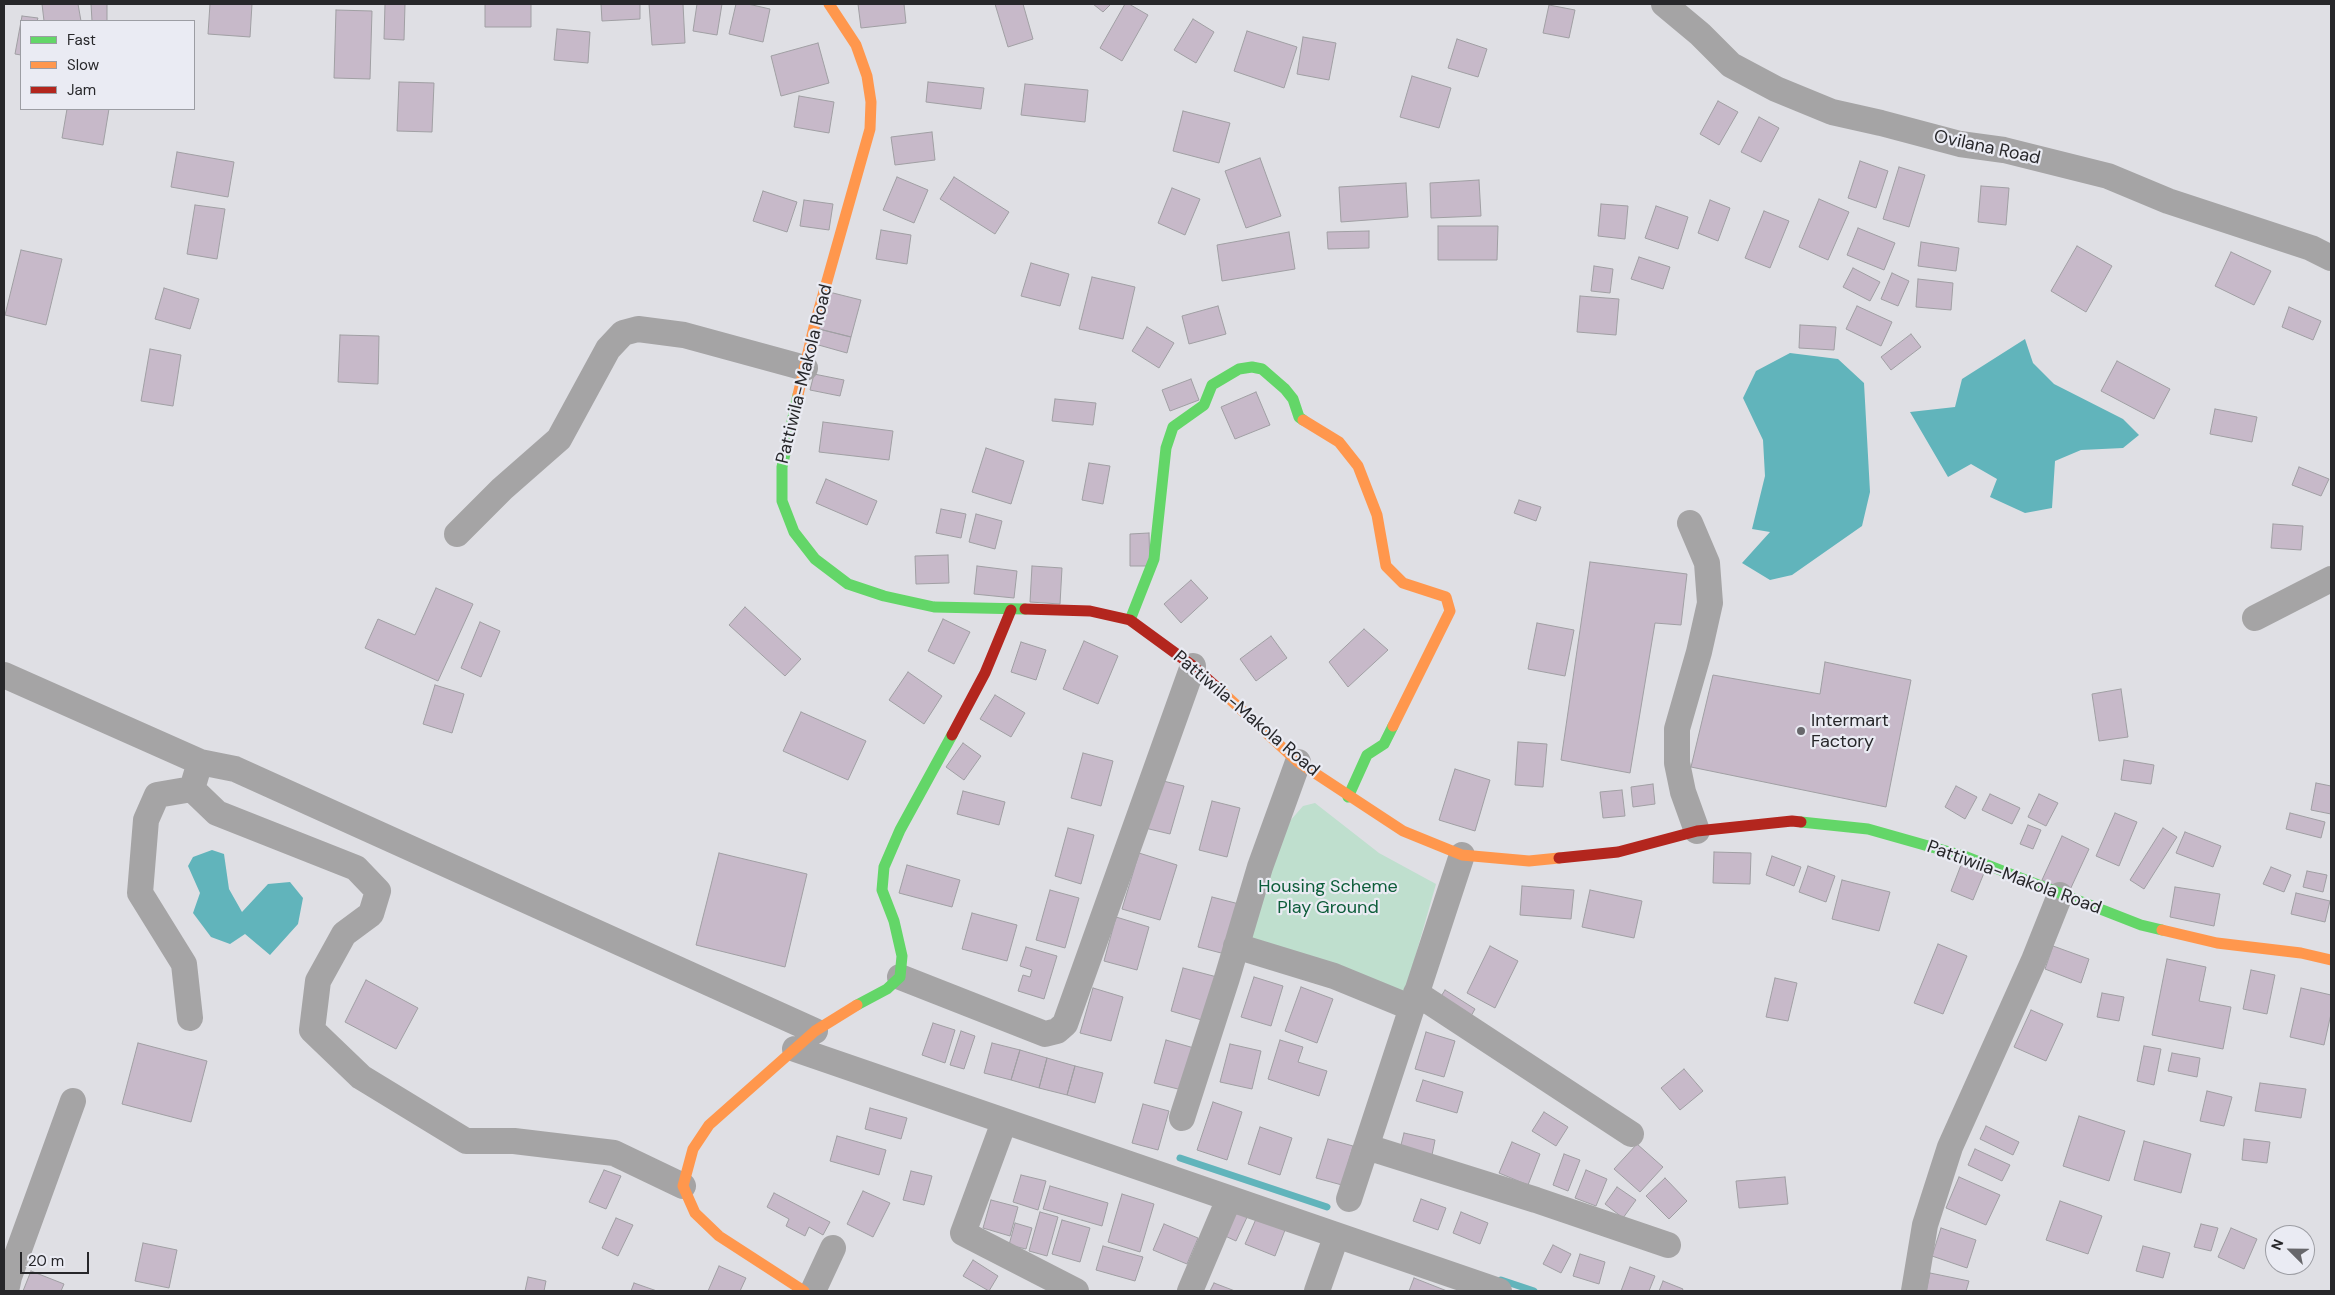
<!DOCTYPE html>
<html>
<head>
<meta charset="utf-8">
<style>
  body { margin:0 }
  #map { position:relative; width:2335px; height:1295px; overflow:hidden; background:#dfdfe4; font-family:"DM Sans",sans-serif }
  canvas { display:block }
  .frame { position:absolute; inset:0; border:5px solid #27272a; pointer-events:none }
  .legend { position:absolute; left:20px; top:20px; width:175px; height:90px; box-sizing:border-box; background:#eaebf3; border:1px solid #9c9da3; margin:0; padding:6px 9px; list-style:none; font-size:15px; color:#27272a }
  .legend li { display:flex; align-items:center; gap:10px; height:25px }
  .legend b { width:25px; border:1px solid #9c9da3 }
  .north { position:absolute; left:2265px; top:1225px; width:50px; height:50px; box-sizing:border-box; background:#eaebf3; border:1px solid #9c9da3; border-radius:50%; rotate:293deg; font-size:14px; font-weight:700; line-height:20px; text-align:center; color:#27272a }
  .north::after { content:''; display:block; margin:auto; width:18px; height:22px; background:#67676b; clip-path:polygon(50% 0,100% 100%,50% 72%,0 100%) }
  .scale { position:absolute; left:20px; top:1252px; width:69px; height:22px; box-sizing:border-box; border:2px solid #27272a; border-top:0; padding-left:6px; font-size:15px; line-height:18px; white-space:nowrap; color:#27272a; -webkit-text-stroke:4px #eaebf3; paint-order:stroke }
</style>
</head>
<body>
<div id="map">
<canvas width="2335" height="1295"></canvas>
<div class="frame"></div>
<ul class="legend">
<li><b style="height:6px;background:#63d668"></b>Fast</li>
<li><b style="height:6px;background:#ff974d"></b>Slow</li>
<li><b style="height:6px;background:#b3261e"></b>Jam</li>
</ul>
<div class="north">N</div>
<div class="scale">20 m</div>
</div>
<script>
const g = document.querySelector('canvas').getContext('2d');
g.lineJoin = 'round';
function paint(path, color) { g.fillStyle = color; g.fill(path, 'evenodd'); }
const poly = rows => new Path2D(rows.map(r => 'M' + r).join(''));
function stroke(path, color, width, dash) { g.strokeStyle = color; g.lineWidth = width; g.lineCap = dash ? 'butt' : 'round'; g.setLineDash(dash || []); g.stroke(path); }
function write(font, color, halo, rows, align = 'center') {
  g.font = font + ' "DM Sans",sans-serif'; g.lineWidth = 4.5; g.setLineDash([]); g.textBaseline = 'middle'; g.strokeStyle = halo; g.fillStyle = color; for (const [text, x, y, turn = 0] of rows) {
    g.save(); g.translate(x, y); g.rotate((+turn || 0) * Math.PI / 180); g.textAlign = isNaN(turn) ? turn : align; if (halo) g.strokeText(text, 0, 0); g.fillText(text, 0, 0); g.restore();
  }
}
paint(poly([
  [1315,803,1379,853,1436,884,1404,996,1248,939,1283,829,1303,806]
]), '#bfdfce');
paint(poly([
  [2025,339,2033,363,2054,384,2123,419,2139,435,2123,448,2081,450,2055,461,2052,508,2025,513,1990,497,1997,479,1971,464,1948,477,1910,412,1955,407,1962,379],
  [1790,353,1838,359,1864,383,1870,492,1862,526,1792,575,1770,580,1742,563,1770,532,1752,529,1765,476,1763,440,1743,398,1756,371],
  [212,850,224,854,229,889,242,912,268,884,290,882,303,898,298,924,270,955,245,934,230,944,211,937,193,913,200,893,188,866,193,857]
]), '#61b4bb');
stroke(poly([
  [1180,1158,1327,1207],
  [1501,1280,1534,1291]
]), '#61b4bb', 7);
const building = poly([
  [42,4,78,4,81,21,44,21,42,4],
  [91,4,107,4,107,21,92,21,91,4],
  [210,4,252,4,250,37,208,34,210,4],
  [385,4,405,4,404,40,384,39,385,4],
  [485,4,531,4,531,27,485,27,485,4],
  [601,4,640,4,640,19,602,21,601,4],
  [649,4,683,4,685,43,652,45,649,4],
  [697,4,722,4,717,35,693,31,697,4],
  [736,4,748,4,770,9,763,42,729,34,736,4],
  [858,4,904,4,906,23,861,28,858,4],
  [995,4,1023,4,1033,39,1008,47,995,4],
  [1093,4,1111,4,1103,12,1093,4],
  [1125,4,1129,4,1148,15,1122,61,1100,48,1125,4],
  [1549,5,1575,10,1569,38,1543,33,1549,5],
  [336,10,372,11,370,79,334,78,336,10],
  [22,16,38,18,37,21,21,21,21,55,15,54,22,16],
  [1193,19,1214,32,1196,63,1174,50,1193,19],
  [557,29,590,32,588,63,554,60,557,29],
  [1247,31,1297,47,1284,88,1234,71,1247,31],
  [1303,37,1336,43,1329,80,1297,74,1303,37],
  [1457,39,1487,49,1478,77,1448,68,1457,39],
  [818,43,829,83,781,96,771,56,818,43],
  [1412,76,1451,88,1439,128,1400,117,1412,76],
  [399,82,434,83,432,132,397,131,399,82],
  [928,82,984,88,981,109,926,102,928,82],
  [1025,84,1088,90,1085,122,1021,115,1025,84],
  [799,96,834,102,829,133,794,127,799,96],
  [1718,101,1738,112,1719,145,1700,134,1718,101],
  [67,109,109,109,103,145,62,138,67,109],
  [1183,111,1230,123,1219,163,1173,151,1183,111],
  [1759,117,1779,128,1761,162,1741,152,1759,117],
  [932,132,935,160,895,165,891,137,932,132],
  [177,152,234,162,228,197,171,187,177,152],
  [1260,158,1281,216,1246,228,1225,171,1260,158],
  [1860,161,1888,171,1876,208,1848,198,1860,161],
  [1899,167,1925,175,1909,227,1883,219,1899,167],
  [897,177,928,190,914,223,883,210,897,177],
  [954,177,1009,212,995,234,940,199,954,177],
  [1479,180,1481,216,1431,218,1430,183,1479,180],
  [1406,183,1408,217,1341,222,1339,187,1406,183],
  [1981,186,2009,188,2006,225,1978,222,1981,186],
  [1172,188,1200,199,1185,235,1158,223,1172,188],
  [763,191,797,202,787,232,753,221,763,191],
  [1819,199,1849,212,1828,260,1799,247,1819,199],
  [804,200,833,204,829,230,800,226,804,200],
  [1710,200,1730,208,1718,241,1698,233,1710,200],
  [1601,204,1628,206,1625,239,1598,236,1601,204],
  [195,205,225,209,217,259,187,254,195,205],
  [1656,206,1688,217,1678,249,1645,238,1656,206],
  [1764,211,1789,221,1770,268,1745,258,1764,211],
  [1438,226,1498,226,1497,260,1438,260,1438,226],
  [1858,228,1895,243,1884,270,1847,255,1858,228],
  [881,230,911,235,907,264,876,259,881,230],
  [1369,231,1369,248,1328,249,1327,232,1369,231],
  [1289,232,1295,269,1222,281,1217,245,1289,232],
  [1921,242,1959,248,1956,271,1918,266,1921,242],
  [2077,246,2112,266,2086,312,2051,291,2077,246],
  [21,250,62,259,46,325,5,315,21,250],
  [2231,252,2271,271,2254,305,2215,286,2231,252],
  [1639,257,1670,267,1663,289,1631,279,1639,257],
  [1031,263,1069,274,1060,306,1021,296,1031,263],
  [1594,266,1613,269,1610,293,1591,291,1594,266],
  [1853,268,1880,282,1870,301,1843,287,1853,268],
  [1892,273,1909,281,1898,306,1881,299,1892,273],
  [1092,277,1135,287,1123,339,1079,329,1092,277],
  [1918,279,1953,283,1951,310,1916,307,1918,279],
  [164,288,199,299,190,329,155,319,164,288],
  [829,292,861,300,851,337,819,329,829,292],
  [1580,296,1619,299,1616,335,1577,332,1580,296],
  [1218,306,1226,334,1189,344,1182,316,1218,306],
  [1857,306,1892,322,1881,346,1846,329,1857,306],
  [2289,307,2321,321,2313,340,2282,327,2289,307],
  [1800,325,1836,327,1834,350,1799,348,1800,325],
  [1147,327,1174,343,1159,368,1132,351,1147,327],
  [819,329,851,337,847,353,815,344,819,329],
  [1911,334,1921,347,1891,370,1881,357,1911,334],
  [340,335,379,336,378,384,338,382,340,335],
  [150,349,181,355,173,406,141,401,150,349],
  [2117,361,2170,389,2154,419,2101,391,2117,361],
  [814,374,844,380,840,396,810,390,814,374],
  [1191,379,1199,400,1170,411,1162,390,1191,379],
  [1256,392,1270,425,1235,439,1221,407,1256,392],
  [1055,399,1096,403,1093,425,1052,421,1055,399],
  [2215,409,2257,417,2252,442,2210,434,2215,409],
  [823,422,893,431,889,460,819,452,823,422],
  [986,448,1024,461,1011,504,972,492,986,448],
  [1089,463,1110,466,1103,504,1082,500,1089,463],
  [2299,467,2329,479,2321,496,2292,485,2299,467],
  [826,479,877,501,867,525,816,503,826,479],
  [1519,500,1541,507,1536,521,1514,513,1519,500],
  [941,509,966,514,961,538,936,533,941,509],
  [976,514,1002,521,995,549,969,542,976,514],
  [2273,524,2303,526,2301,550,2271,548,2273,524],
  [1149,533,1150,566,1130,566,1130,534,1149,533],
  [948,555,949,583,916,584,915,556,948,555],
  [1590,562,1687,574,1681,625,1655,623,1630,773,1561,760,1590,562],
  [977,566,1017,571,1014,598,974,594,977,566],
  [1032,566,1062,568,1060,604,1030,602,1032,566],
  [1191,580,1208,598,1181,623,1164,604,1191,580],
  [436,588,473,604,438,681,365,648,378,619,415,635,436,588],
  [745,607,801,659,785,676,729,625,745,607],
  [943,619,970,632,954,664,928,651,943,619],
  [480,622,500,631,481,677,461,668,480,622],
  [1537,623,1574,630,1565,676,1528,669,1537,623],
  [1364,629,1388,650,1348,687,1329,662,1364,629],
  [1271,636,1287,658,1256,681,1240,659,1271,636],
  [1084,641,1118,656,1098,704,1063,689,1084,641],
  [1021,642,1046,650,1036,680,1011,672,1021,642],
  [1825,662,1911,680,1886,807,1691,767,1713,675,1820,694,1825,662],
  [908,672,942,696,924,724,889,700,908,672],
  [435,685,464,694,452,733,423,724,435,685],
  [2121,689,2128,737,2099,741,2092,694,2121,689],
  [995,695,1025,713,1011,737,980,719,995,695],
  [801,712,866,741,848,780,783,751,801,712],
  [1518,742,1547,744,1543,787,1515,785,1518,742],
  [963,743,981,756,964,780,946,767,963,743],
  [1083,753,1113,761,1101,806,1071,798,1083,753],
  [2124,760,2154,765,2151,784,2121,780,2124,760],
  [1455,769,1490,780,1475,831,1439,820,1455,769],
  [1159,780,1184,786,1170,834,1145,828,1159,780],
  [2316,783,2331,786,2331,814,2311,810,2316,783],
  [1653,784,1655,804,1633,807,1631,787,1653,784],
  [1956,786,1977,797,1965,819,1945,807,1956,786],
  [1622,790,1625,816,1603,818,1600,792,1622,790],
  [963,791,1005,802,999,825,957,814,963,791],
  [1990,794,2020,808,2012,824,1982,810,1990,794],
  [2039,794,2058,803,2046,826,2028,817,2039,794],
  [1212,801,1240,808,1227,857,1199,850,1212,801],
  [2115,813,2137,822,2119,866,2096,856,2115,813],
  [2290,813,2325,822,2321,838,2286,829,2290,813],
  [2028,825,2041,830,2033,849,2020,844,2028,825],
  [1068,828,1094,835,1081,884,1055,876,1068,828],
  [2163,828,2177,837,2144,889,2130,880,2163,828],
  [2185,832,2221,846,2213,867,2176,853,2185,832],
  [2062,836,2089,849,2069,892,2042,880,2062,836],
  [1714,852,1751,853,1750,884,1713,883,1714,852],
  [719,853,807,874,785,967,696,945,719,853],
  [1139,853,1177,865,1160,920,1122,909,1139,853],
  [1772,856,1801,867,1794,886,1766,875,1772,856],
  [907,865,960,880,952,907,899,893,907,865],
  [1961,865,1984,873,1973,900,1951,891,1961,865],
  [1808,866,1835,876,1826,902,1799,892,1808,866],
  [2271,867,2291,875,2284,892,2263,884,2271,867],
  [2307,871,2327,875,2323,892,2303,887,2307,871],
  [1842,880,1890,892,1879,931,1832,919,1842,880],
  [1522,886,1574,890,1571,919,1520,915,1522,886],
  [2175,887,2220,894,2214,926,2170,917,2175,887],
  [1050,890,1079,898,1065,948,1036,940,1050,890],
  [1590,890,1642,901,1634,938,1582,927,1590,890],
  [2296,893,2330,901,2325,922,2291,914,2296,893],
  [1212,897,1239,904,1225,954,1198,947,1212,897],
  [972,913,1017,925,1007,961,962,949,972,913],
  [1116,917,1149,927,1137,970,1104,961,1116,917],
  [1938,944,1967,956,1943,1014,1914,1003,1938,944],
  [1490,946,1518,961,1495,1008,1467,993,1490,946],
  [2053,946,2089,959,2081,983,2045,969,2053,946],
  [1026,947,1057,956,1044,999,1018,991,1023,975,1030,977,1032,970,1020,966,1026,947],
  [2167,959,2206,967,2199,1001,2231,1007,2223,1049,2152,1035,2167,959],
  [1183,968,1217,977,1205,1021,1171,1011,1183,968],
  [2251,970,2275,975,2267,1014,2243,1009,2251,970],
  [1254,977,1283,986,1271,1026,1241,1017,1254,977],
  [1775,978,1797,983,1788,1021,1766,1017,1775,978],
  [366,980,418,1008,396,1049,345,1022,366,980],
  [1301,987,1333,999,1317,1043,1285,1031,1301,987],
  [1093,988,1123,997,1111,1041,1080,1033,1093,988],
  [2301,988,2331,995,2331,1014,2324,1045,2290,1037,2301,988],
  [1445,990,1475,1009,1471,1016,1440,998,1445,990],
  [2102,993,2124,997,2119,1021,2097,1017,2102,993],
  [2031,1010,2063,1024,2046,1061,2014,1047,2031,1010],
  [933,1023,955,1030,945,1063,922,1055,933,1023],
  [961,1031,975,1036,964,1069,950,1065,961,1031],
  [1426,1032,1455,1041,1444,1077,1415,1069,1426,1032],
  [1166,1040,1194,1048,1182,1090,1154,1083,1166,1040],
  [1280,1040,1303,1047,1298,1062,1327,1071,1319,1096,1268,1079,1280,1040],
  [138,1043,207,1061,191,1122,122,1104,138,1043],
  [992,1043,1020,1050,1011,1080,984,1073,992,1043],
  [1230,1044,1261,1051,1252,1089,1220,1082,1230,1044],
  [2144,1046,2161,1049,2154,1085,2137,1081,2144,1046],
  [1020,1050,1047,1058,1039,1088,1011,1080,1020,1050],
  [2172,1053,2200,1058,2197,1077,2168,1071,2172,1053],
  [1047,1058,1075,1066,1067,1095,1039,1088,1047,1058],
  [1075,1066,1103,1073,1095,1103,1067,1095,1075,1066],
  [1684,1069,1703,1091,1680,1110,1661,1088,1684,1069],
  [1423,1080,1463,1092,1457,1113,1416,1101,1423,1080],
  [2260,1083,2306,1089,2301,1118,2255,1111,2260,1083],
  [2207,1091,2232,1097,2224,1126,2200,1121,2207,1091],
  [1213,1102,1242,1112,1227,1160,1197,1150,1213,1102],
  [1143,1104,1169,1111,1158,1150,1132,1143,1143,1104],
  [870,1108,907,1118,901,1139,865,1129,870,1108],
  [1544,1112,1568,1127,1556,1146,1532,1131,1544,1112],
  [2079,1116,2125,1131,2109,1181,2063,1166,2079,1116],
  [1986,1126,2019,1142,2013,1155,1980,1139,1986,1126],
  [1260,1127,1292,1138,1280,1175,1248,1164,1260,1127],
  [1404,1133,1435,1140,1431,1160,1399,1153,1404,1133],
  [837,1136,886,1150,879,1175,830,1161,837,1136],
  [1328,1139,1353,1146,1342,1185,1316,1178,1328,1139],
  [2244,1139,2270,1142,2267,1163,2242,1160,2244,1139],
  [2144,1141,2191,1154,2181,1193,2134,1180,2144,1141],
  [1512,1142,1540,1154,1528,1185,1499,1173,1512,1142],
  [1637,1144,1663,1167,1640,1192,1614,1169,1637,1144],
  [1975,1149,2010,1165,2002,1181,1968,1165,1975,1149],
  [1564,1154,1580,1160,1568,1191,1553,1185,1564,1154],
  [604,1170,621,1176,606,1209,589,1202,604,1170],
  [1586,1170,1607,1179,1596,1206,1575,1198,1586,1170],
  [911,1171,932,1176,924,1205,903,1200,911,1171],
  [1021,1175,1046,1181,1038,1210,1013,1202,1021,1175],
  [1785,1177,1788,1204,1739,1208,1736,1181,1785,1177],
  [1959,1177,2000,1195,1986,1225,1946,1208,1959,1177],
  [1665,1178,1687,1201,1669,1219,1646,1196,1665,1178],
  [1050,1186,1108,1203,1102,1226,1043,1209,1050,1186],
  [1617,1187,1636,1200,1623,1218,1605,1204,1617,1187],
  [863,1191,890,1203,873,1237,847,1224,863,1191],
  [774,1193,830,1222,823,1235,809,1227,805,1236,786,1226,789,1219,767,1207,774,1193],
  [1122,1194,1154,1204,1140,1252,1108,1242,1122,1194],
  [1421,1199,1446,1208,1438,1230,1413,1221,1421,1199],
  [991,1200,1018,1207,1010,1236,983,1228,991,1200],
  [2060,1201,2102,1216,2088,1254,2046,1240,2060,1201],
  [1234,1209,1248,1215,1236,1241,1223,1235,1234,1209],
  [1040,1212,1058,1217,1047,1256,1029,1251,1040,1212],
  [1461,1212,1488,1223,1480,1244,1453,1233,1461,1212],
  [616,1218,633,1225,618,1256,602,1248,616,1218],
  [1256,1219,1285,1230,1275,1256,1245,1244,1256,1219],
  [1062,1220,1090,1228,1080,1262,1052,1254,1062,1220],
  [1015,1223,1032,1228,1026,1249,1009,1245,1015,1223],
  [1164,1224,1198,1238,1187,1264,1153,1250,1164,1224],
  [2201,1224,2218,1228,2211,1251,2194,1247,2201,1224],
  [1941,1228,1976,1240,1967,1268,1932,1256,1941,1228],
  [2231,1228,2257,1239,2244,1269,2218,1257,2231,1228],
  [143,1243,177,1250,169,1288,135,1281,143,1243],
  [1553,1245,1571,1254,1561,1273,1543,1264,1553,1245],
  [1103,1246,1143,1257,1135,1281,1096,1270,1103,1246],
  [2143,1246,2170,1253,2163,1278,2136,1271,2143,1246],
  [1580,1254,1605,1262,1599,1284,1573,1276,1580,1254],
  [973,1260,998,1276,989,1291,963,1276,973,1260],
  [719,1266,746,1278,740,1291,708,1291,719,1266],
  [1630,1267,1655,1276,1649,1291,1621,1291,1630,1267],
  [31,1271,64,1284,61,1291,23,1291,31,1271],
  [1930,1273,1969,1281,1966,1291,1926,1291,1930,1273],
  [528,1277,546,1281,544,1291,525,1291,528,1277],
  [1414,1278,1447,1291,1409,1291,1414,1278],
  [1663,1281,1683,1289,1682,1291,1659,1291,1663,1281],
  [634,1283,657,1291,631,1291,634,1283],
  [1214,1283,1235,1291,1210,1291,1214,1283]
]);
paint(building, '#c7b9c9');
stroke(building, '#a09fa3', 1);
stroke(poly([
  [1664,4,1700,34,1731,65,1776,89,1832,112,1881,123,1960,144,2004,150,2108,176,2168,201,2311,248,2331,258],
  [1690,523,1707,563,1710,603,1699,652,1677,729,1677,763,1683,792,1697,831],
  [457,534,502,489,559,439,608,349,623,333,638,329,684,335,805,368],
  [2255,618,2331,579],
  [4,675,200,762],
  [192,789,217,813,356,868,378,891,371,914,344,934,318,981,312,1030,361,1077,466,1141,514,1141,614,1153,683,1186],
  [192,789,200,762,235,769,815,1031],
  [1236,946,1334,976,1412,1008],
  [900,977,1045,1034,1057,1031,1065,1024,1193,666],
  [1416,993,1631,1134],
  [190,1018,184,964,140,893,146,820,157,795,192,789],
  [795,1049,1499,1291],
  [1182,1118,1227,978,1260,867,1298,762],
  [1004,1122,963,1233,1076,1291],
  [1367,1147,1536,1200,1668,1245],
  [1349,1199,1462,855],
  [6,1291,9,1277,73,1101],
  [813,1291,833,1248],
  [1190,1291,1229,1199],
  [1317,1291,1336,1237],
  [1914,1291,1925,1225,1950,1147,2034,960,2060,895]
]), '#a5a4a5', 26);
stroke(poly([
  [798,395,782,467,782,501,794,532,815,559,848,584,884,596,934,607,1025,609],
  [1130,620,1154,559,1166,448,1173,427,1204,405,1212,385,1239,369,1252,367,1262,369,1285,389,1293,399,1299,417,1303,420],
  [1348,797,1367,755,1384,744,1393,726],
  [1801,822,1868,829,1967,857,2141,925,2162,930],
  [857,1005,887,989,900,977,902,956,894,921,882,890,884,867,900,830,952,735]
]), '#63d668', 11);
stroke(poly([
  [798,395,814,327,870,129,871,102,867,76,856,45,829,4],
  [1303,420,1339,442,1358,466,1377,515,1386,566,1403,583,1446,597,1450,611,1393,726],
  [1220,690,1298,762,1403,831,1462,855,1529,861,1559,858],
  [2162,930,2217,943,2301,953,2331,960],
  [804,1291,719,1236,695,1213,683,1186,693,1149,709,1125,815,1031,857,1005]
]), '#ff974d', 11);
stroke(poly([
  [1025,609,1090,611,1130,620,1193,666,1220,690],
  [952,735,985,673,1011,610],
  [1559,858,1618,852,1697,831,1792,821,1801,822]
]), '#b3261e', 11);
for (const [x, y, r, color] of [
  [1801,731,5,"#67676b"]
]) { const dot = new Path2D(); dot.arc(x, y, r, 0, 2 * Math.PI); g.fillStyle = color; g.fill(dot); stroke(dot, '#eaebf3', 2); }
write('18px', '#27272a', '#eaebf3', [
  ["Ovilana Road",1987,148,12],
  ["Pattiwila-Makola Road",805,374,-76],
  ["Pattiwila-Makola Road",1246,714,40],
  ["Pattiwila-Makola Road",2014,878,20]
]);
write('18px', '#27272a', '#eaebf3', [
  ["Intermart",1811,721],
  ["Factory",1811,742]
], 'left');
write('18px', '#0d5d3a', '#eaebf3', [
  ["Housing Scheme",1328,887],
  ["Play Ground",1328,908]
]);
</script>
</body>
</html>
